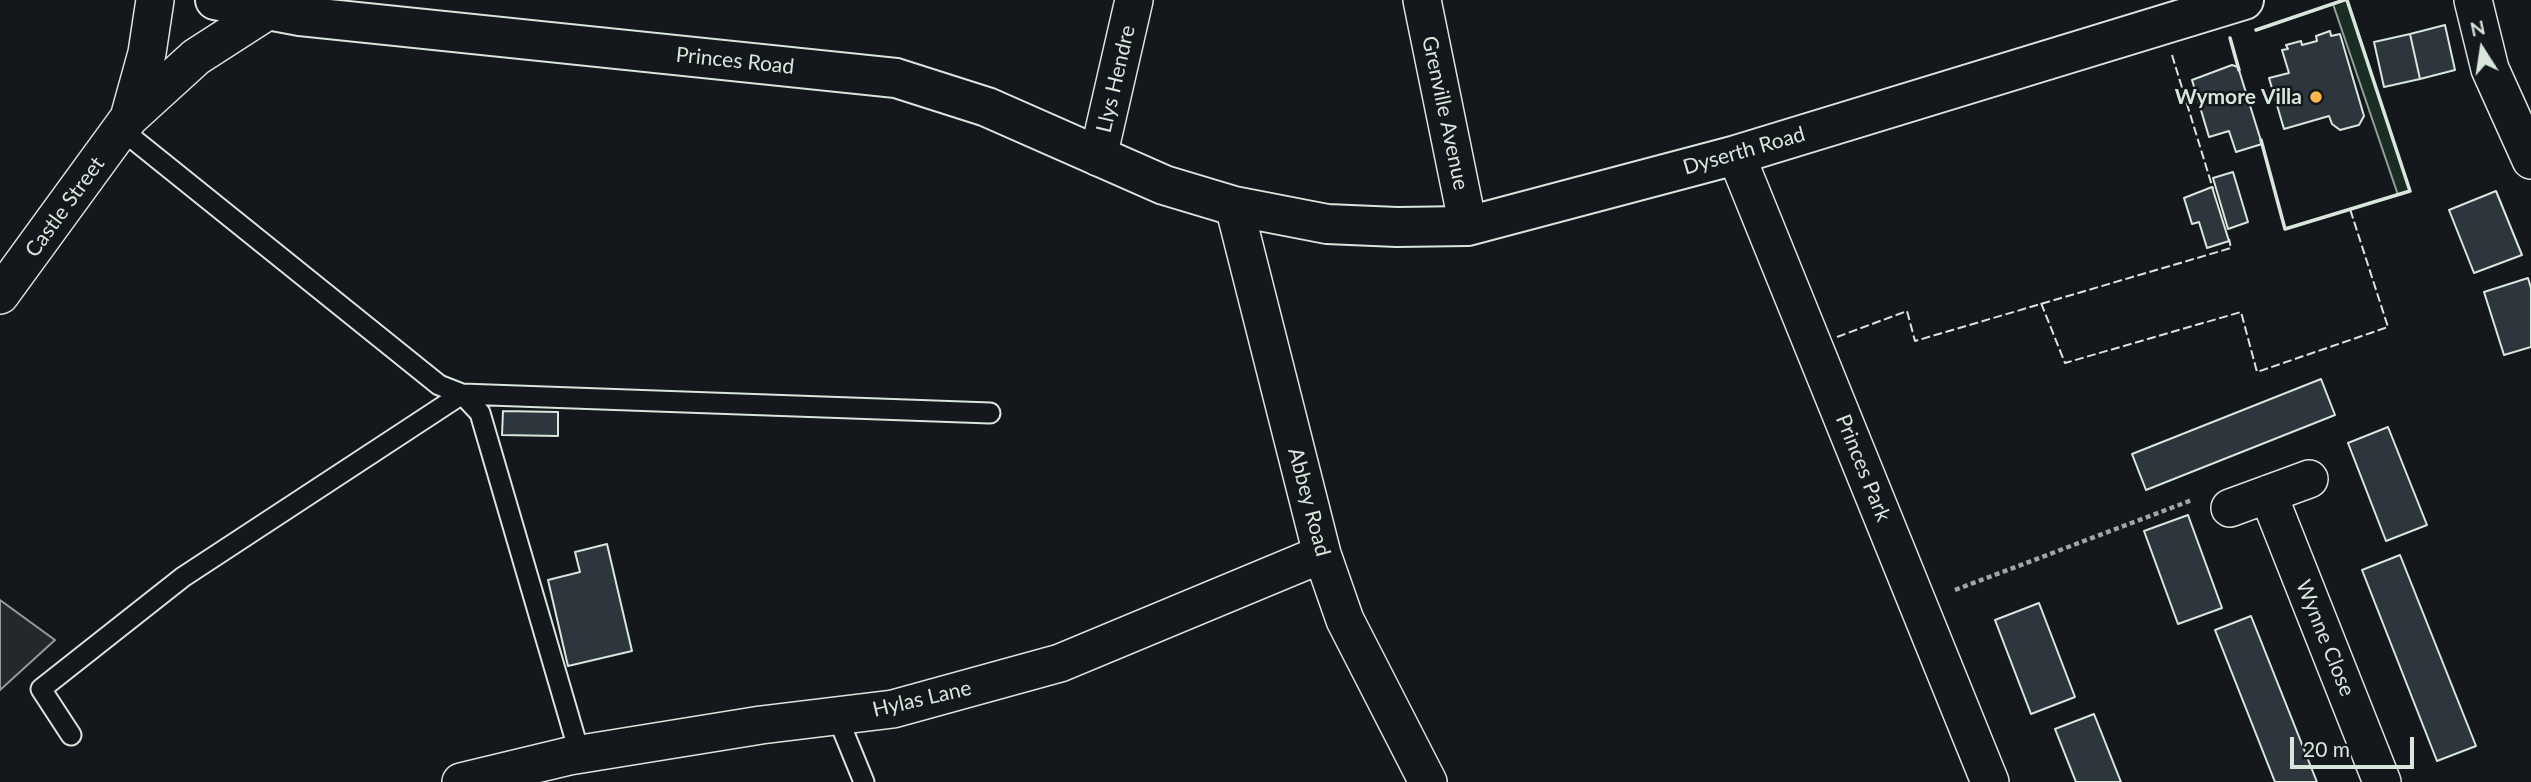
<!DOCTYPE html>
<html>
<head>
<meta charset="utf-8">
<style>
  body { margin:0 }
  #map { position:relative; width:2531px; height:782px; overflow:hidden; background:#14181c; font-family:Lato,sans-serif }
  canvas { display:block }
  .north { position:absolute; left:2447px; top:14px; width:70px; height:70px; -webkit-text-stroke:5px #14181c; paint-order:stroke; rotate:348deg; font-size:19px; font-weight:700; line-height:28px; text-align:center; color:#d8e6dc }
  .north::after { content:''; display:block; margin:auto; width:24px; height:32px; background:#d8e6dc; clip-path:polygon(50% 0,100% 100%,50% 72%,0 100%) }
  .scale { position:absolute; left:2290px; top:737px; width:124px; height:32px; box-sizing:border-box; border:4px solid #d8e6dc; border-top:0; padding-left:9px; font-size:21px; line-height:24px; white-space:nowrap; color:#d8e6dc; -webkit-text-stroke:5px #14181c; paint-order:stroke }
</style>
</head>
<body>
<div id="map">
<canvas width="2531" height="782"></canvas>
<div class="north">N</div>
<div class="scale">20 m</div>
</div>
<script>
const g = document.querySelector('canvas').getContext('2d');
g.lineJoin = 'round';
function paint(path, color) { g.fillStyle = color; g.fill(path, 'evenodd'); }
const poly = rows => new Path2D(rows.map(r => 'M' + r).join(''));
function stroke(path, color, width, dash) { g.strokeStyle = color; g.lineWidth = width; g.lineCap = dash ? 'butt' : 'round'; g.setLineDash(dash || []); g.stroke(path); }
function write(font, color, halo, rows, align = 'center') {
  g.font = font + ' Lato,sans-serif'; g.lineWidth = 5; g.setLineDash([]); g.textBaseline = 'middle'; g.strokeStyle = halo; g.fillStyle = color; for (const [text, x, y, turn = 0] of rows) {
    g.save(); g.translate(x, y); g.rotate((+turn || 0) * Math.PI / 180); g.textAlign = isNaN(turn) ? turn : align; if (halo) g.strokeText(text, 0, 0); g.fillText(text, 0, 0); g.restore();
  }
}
const green = poly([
  [2347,0,2410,191,2398,195,2333,4,2347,0]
]);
paint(green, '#1a2d24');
stroke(green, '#939e99', 2);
const parking = poly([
  [0,600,55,640,0,690,0,600]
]);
paint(parking, '#24282b');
stroke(parking, '#939e99', 2);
const building = poly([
  [2445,25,2455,70,2420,79,2410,34,2445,25],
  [2330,31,2331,36,2340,34,2364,116,2359,125,2340,130,2332,124,2329,116,2284,129,2269,78,2289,73,2282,50,2288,49,2286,45,2301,41,2302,45,2317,41,2316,36,2330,31],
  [2410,34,2420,79,2384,87,2374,42,2410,34],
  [2232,65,2238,67,2262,144,2236,152,2229,131,2209,137,2192,80,2232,65],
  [2233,172,2248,222,2228,229,2213,178,2233,172],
  [2212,187,2229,241,2207,248,2199,222,2192,224,2184,198,2212,187],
  [2496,191,2522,255,2474,273,2449,210,2496,191],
  [2528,278,2531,288,2531,347,2504,355,2484,292,2528,278],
  [2321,379,2335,415,2146,490,2132,454,2321,379],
  [503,411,558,412,558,436,502,435,503,411],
  [2388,427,2427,525,2386,541,2348,443,2388,427],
  [2188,515,2222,608,2178,624,2144,531,2188,515],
  [607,544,632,651,568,666,548,580,580,572,575,552,607,544],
  [2400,555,2476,746,2437,761,2362,570,2400,555],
  [2039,603,2075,697,2031,714,1995,620,2039,603],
  [2251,616,2317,782,2275,782,2215,630,2251,616],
  [2094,714,2121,782,2076,782,2055,729,2094,714]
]);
paint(building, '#2c363c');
stroke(building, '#d8e6dc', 2);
const service = poly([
  [122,130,439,385,462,394,990,413],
  [837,716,864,782],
  [71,735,41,689,183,577,462,394,480,413,580,755]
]);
const minor = poly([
  [1422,0,1468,226],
  [2473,0,2490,69,2531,160],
  [129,118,147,53,155,0],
  [1736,155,1990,782],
  [1098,157,1134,0],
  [1234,206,1322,554,1345,620,1428,782],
  [0,295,129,118,196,57,269,10],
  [2268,494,2382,782],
  [2230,508,2309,479],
  [461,782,569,756,761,725,893,709,1060,663,1322,554]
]);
const tertiary = poly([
  [215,0,300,16,896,78,987,107,1164,185,1234,206,1327,224,1397,227,1468,226,1736,155,2244,0]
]);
stroke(service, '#d8e6dc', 23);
stroke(minor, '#d8e6dc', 40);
stroke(tertiary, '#d8e6dc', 42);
stroke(poly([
  [1955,590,2192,500]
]), '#9da8a2', 4.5, [5, 3.5]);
stroke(service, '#14181c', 19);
stroke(minor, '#14181c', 37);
stroke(tertiary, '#14181c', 38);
stroke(poly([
  [2172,55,2213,189],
  [2041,303,2065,363,2241,312,2257,372,2388,327,2350,209],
  [1837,337,1907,311,1915,341,2231,248,2229,239]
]), '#d8e6dc', 2, [9, 3.5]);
stroke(poly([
  [2256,30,2344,0],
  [2230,38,2239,70],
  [2261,140,2285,229,2410,191,2347,0]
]), '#d8e6dc', 3.5);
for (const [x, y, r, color] of [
  [2316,97,7,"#ffb74d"]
]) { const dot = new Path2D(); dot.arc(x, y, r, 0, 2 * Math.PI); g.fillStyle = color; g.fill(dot); stroke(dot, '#14181c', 2.5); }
write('21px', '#d8e6dc', '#14181c', [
  ["Princes Road",735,61,6],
  ["Llys Hendre",1116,79,-77],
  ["Grenville Avenue",1445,113,78],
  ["Dyserth Road",1744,151,-16],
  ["Castle Street",65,207,-54],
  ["Princes Park",1863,468,68],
  ["Abbey Road",1309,502,75],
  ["Wynne Close",2325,638,68],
  ["Hylas Lane",922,699,-13]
]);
write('bold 21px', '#d8e6dc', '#14181c', [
  ["Wymore Villa",2302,97]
], 'right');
</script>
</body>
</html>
